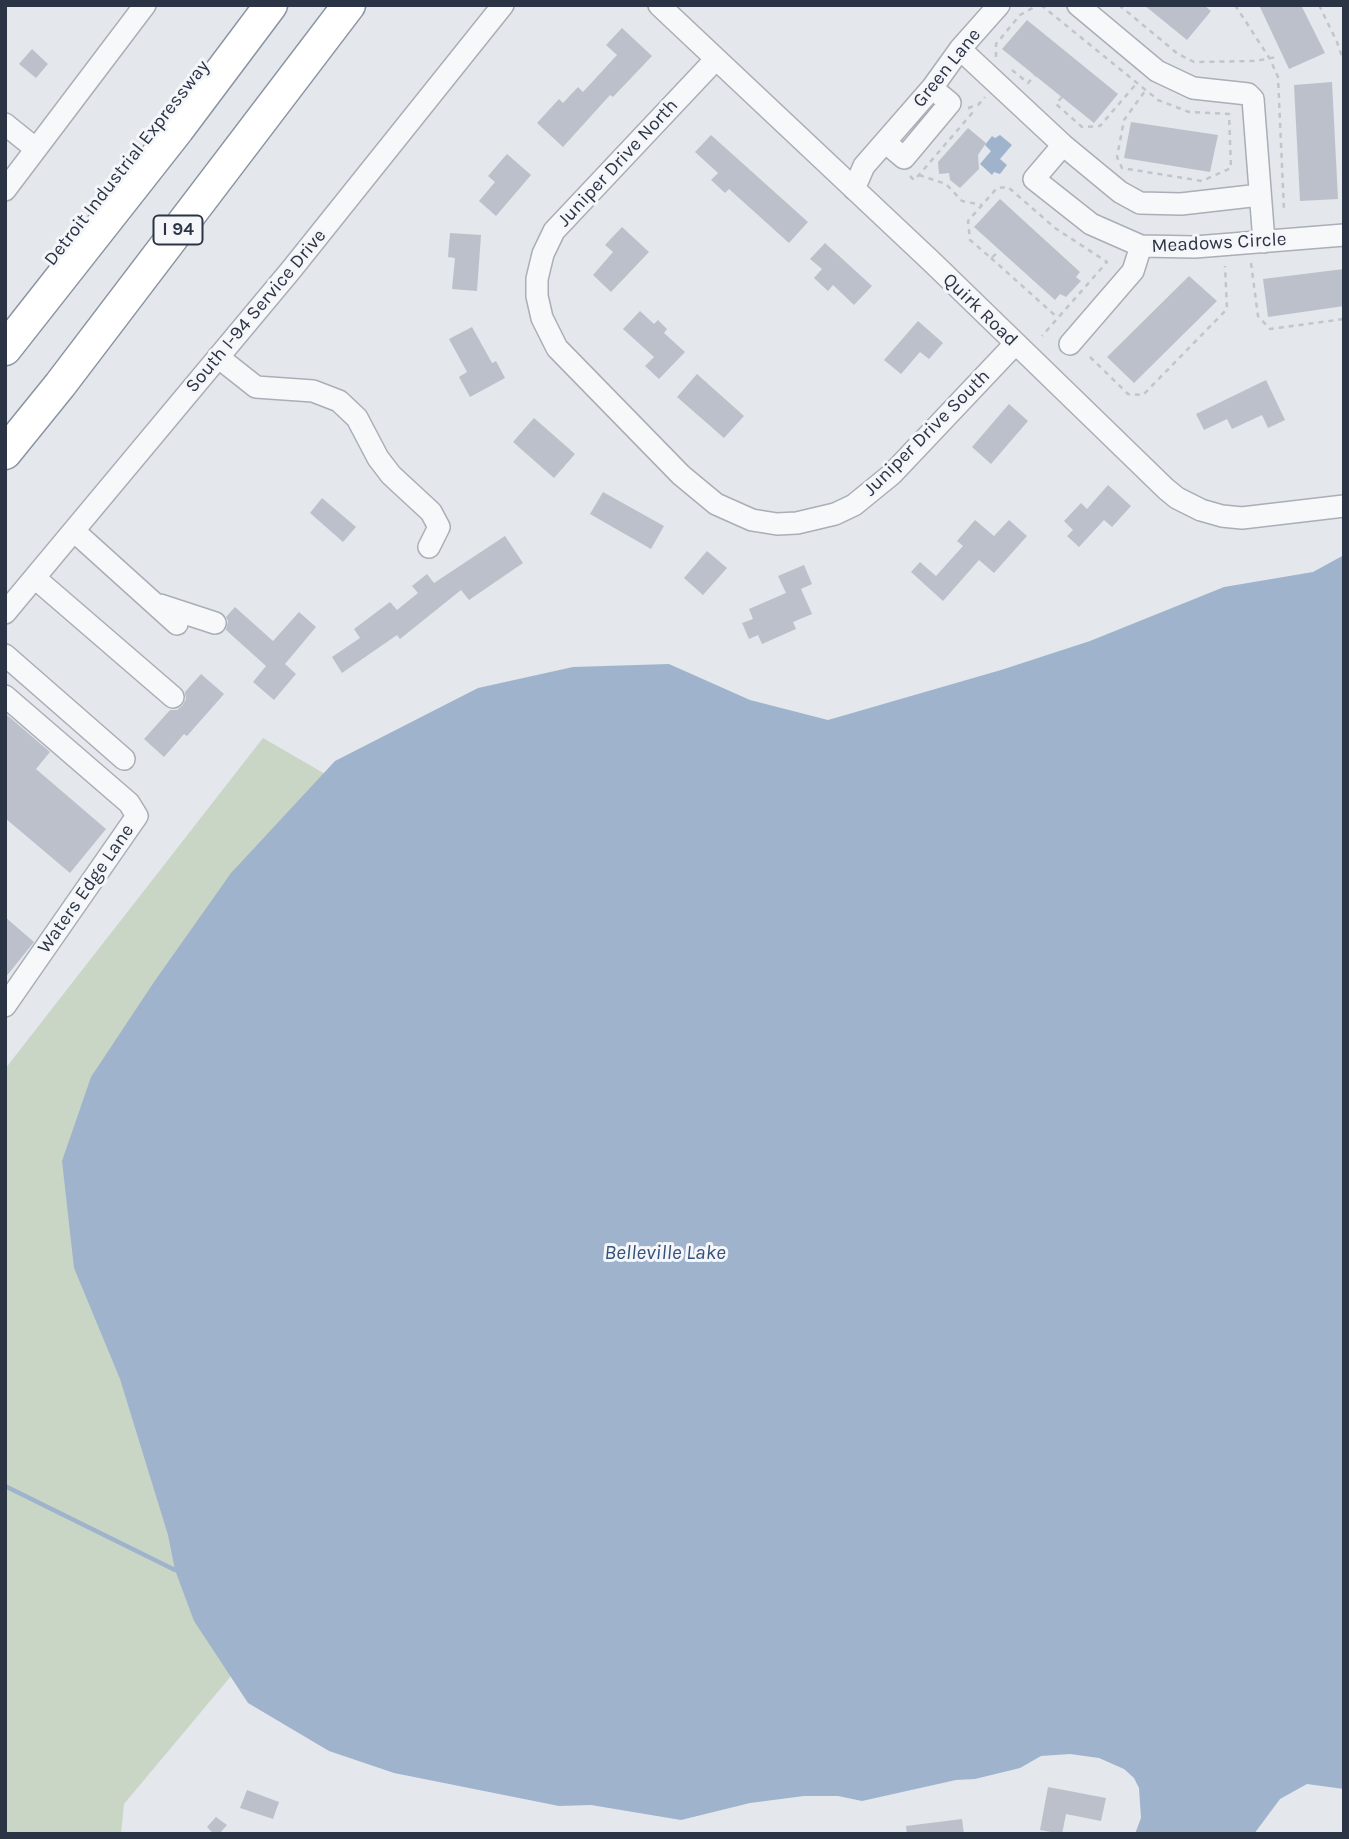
<!DOCTYPE html>
<html>
<head>
<meta charset="utf-8">
<style>
  body { margin:0 }
  #map { position:relative; width:1349px; height:1839px; overflow:hidden; background:#e4e7ec; font-family:Karla,sans-serif }
  canvas { display:block }
  .frame { position:absolute; inset:0; border:7px solid #2b3445; pointer-events:none }
</style>
</head>
<body>
<div id="map">
<canvas width="1349" height="1839"></canvas>
<div class="frame"></div>
</div>
<script>
const g = document.querySelector('canvas').getContext('2d');
g.lineJoin = 'round';
function paint(path, color) { g.fillStyle = color; g.fill(path, 'evenodd'); }
const poly = rows => new Path2D(rows.map(r => 'M' + r).join(''));
function stroke(path, color, width, dash) { g.strokeStyle = color; g.lineWidth = width; g.lineCap = dash ? 'butt' : 'round'; g.setLineDash(dash || []); g.stroke(path); }
function write(font, color, halo, rows, align = 'center') {
  g.font = font + ' Karla,sans-serif'; g.lineWidth = 6; g.setLineDash([]); g.textBaseline = 'middle'; g.strokeStyle = halo; g.fillStyle = color; for (const [text, x, y, turn = 0] of rows) {
    g.save(); g.translate(x, y); g.rotate((+turn || 0) * Math.PI / 180); g.textAlign = isNaN(turn) ? turn : align; if (halo) g.strokeText(text, 0, 0); g.fillText(text, 0, 0); g.restore();
  }
}
paint(poly([
  [263,738,401,818,257,1645,124,1804,121,1834,5,1834,5,1069]
]), '#c9d6c5');
paint(poly([
  [1000,135,1012,145,1000,159,1007,165,1000,174,994,172,992,175,980,164,991,151,985,145,992,136,995,138],
  [1344,555,1344,1789,1307,1784,1280,1799,1254,1834,1135,1834,1141,1818,1139,1788,1134,1778,1124,1769,1099,1758,1070,1754,1041,1756,1020,1768,975,1779,956,1780,862,1801,838,1796,804,1796,750,1803,681,1820,591,1805,559,1806,394,1773,329,1751,248,1703,194,1621,175,1570,168,1535,120,1379,74,1268,62,1161,91,1077,154,982,231,873,335,761,478,688,573,667,669,664,750,700,828,720,1001,670,1090,641,1224,587,1313,572]
]), '#9fb4cc');
stroke(poly([
  [5,1486,175,1570,177,1569]
]), '#9fb4cc', 4.5);
paint(poly([
  [1144,5,1204,5,1211,11,1187,40],
  [1259,5,1301,5,1325,53,1289,69],
  [1027,20,1118,94,1094,123,1002,49],
  [622,28,652,56,613,97,610,95,563,147,537,123,559,99,563,103,578,87,583,92,617,55,606,45],
  [32,49,48,64,36,78,19,64],
  [1332,82,1338,199,1300,201,1294,85],
  [1131,122,1218,135,1210,172,1124,158],
  [968,128,986,143,978,155,979,169,960,188,950,180,949,173,939,174,938,162],
  [711,135,808,222,789,243,729,189,725,193,711,180,718,173,695,152],
  [507,154,531,175,496,216,479,201,495,182,488,176],
  [1000,199,1080,272,1076,277,1081,281,1066,297,1060,294,1055,300,974,227],
  [622,227,649,252,611,292,593,275,613,252,605,245],
  [450,233,481,235,477,291,452,289,455,258,448,257],
  [825,243,872,286,854,305,833,285,828,291,814,278,822,269,810,259],
  [1344,269,1344,306,1268,317,1263,279],
  [1189,276,1217,301,1134,383,1107,357],
  [640,311,654,324,658,320,667,329,664,333,685,352,659,379,645,366,654,357,623,329],
  [918,321,943,343,929,359,920,352,901,374,884,360],
  [472,327,492,363,496,361,505,378,470,397,459,377,467,372,449,339],
  [697,374,744,416,724,438,677,397],
  [1266,380,1285,420,1268,428,1262,415,1232,429,1227,419,1204,430,1196,414],
  [1009,404,1028,421,991,464,972,447],
  [534,418,575,454,554,478,513,442],
  [1108,485,1131,506,1112,527,1104,520,1079,547,1067,536,1073,530,1064,521,1081,503,1087,509],
  [603,492,664,526,651,549,590,514],
  [322,498,356,527,343,542,310,513],
  [975,520,994,536,1009,520,1027,536,994,573,979,560,943,601,911,572,920,562,936,576,963,546,957,541],
  [505,536,523,563,469,600,461,590,400,639,397,635,342,673,332,657,360,638,354,629,390,602,397,610,418,593,412,586,427,574,434,583],
  [707,551,727,568,703,595,684,578],
  [804,565,812,584,801,589,812,614,793,622,796,629,762,644,758,635,749,639,742,623,753,619,749,609,786,593,778,576],
  [235,607,273,641,299,612,316,627,285,664,296,674,274,700,253,682,266,666,226,630,228,621,226,617],
  [201,674,224,694,187,736,184,734,164,757,144,739,170,710,177,710,182,706,186,699,185,692],
  [7,715,50,752,36,769,106,829,70,873,5,818,5,718],
  [5,917,34,942,5,978],
  [1048,1787,1106,1798,1101,1821,1066,1814,1062,1834,1040,1830],
  [247,1790,279,1802,273,1819,240,1808],
  [216,1817,227,1825,219,1834,214,1834,207,1827],
  [962,1819,964,1834,907,1834,906,1826]
]), '#bbc0ca');
const minor = poly([
  [659,5,932,262,1166,489,1177,498,1201,510,1222,516,1242,518,1344,506],
  [1078,5,1157,71,1193,88,1248,94,1253,99,1264,242],
  [960,49,1063,145,1120,192,1140,203,1181,204,1260,195],
  [716,59,554,231,543,254,537,279,537,296,542,318,557,348,681,475,716,504,752,520,777,524,797,523,835,514,854,505,892,474,1015,344],
  [5,124,36,149],
  [885,142,904,158,950,103,932,88],
  [1063,145,1034,179,1091,224,1141,246,1195,247,1344,235],
  [854,189,864,166,932,88,960,49,999,5],
  [5,190,145,5],
  [1070,344,1133,271,1141,246],
  [218,357,256,387,313,391,339,401,357,418,378,458,391,475,431,512,439,527,429,547],
  [74,531,177,624],
  [35,578,173,697],
  [160,605,215,623],
  [5,613,291,270,503,5],
  [5,655,124,759],
  [5,696,129,803,137,816,5,1006]
]);
const highway = poly([
  [5,349,178,129,271,5],
  [5,453,60,385,349,5]
]);
stroke(minor, '#a9aeb7', 24);
stroke(highway, '#8b94a3', 35);
stroke(poly([
  [1041,5,1158,100,1189,112,1229,114,1231,168,1202,181,1122,168,1117,157,1124,120,1145,91],
  [1119,5,1178,54,1194,62,1256,61,1276,57],
  [1235,5,1270,59,1278,77,1284,210],
  [1319,5,1337,42,1344,62],
  [996,57,996,44,1020,15,1038,5],
  [1012,70,1028,83,1035,75],
  [1062,97,1056,104,1082,127,1100,126,1136,84],
  [968,108,978,105,985,97],
  [919,175,946,184,962,201,982,205],
  [910,176,914,180,919,175,973,112,969,108],
  [996,254,991,258,970,240,968,221,997,188,1008,187,1055,228,1107,262,1042,336],
  [991,258,1058,318],
  [1251,263,1258,316,1270,329,1344,319],
  [1090,357,1128,394,1143,395,1227,309,1225,266]
]), '#c2c5cb', 2.5, [5, 5]);
stroke(minor, '#f7f8fa', 21);
stroke(highway, '#fff', 32);
for (const [x, y, w] of [
  [178,230,49]
]) { const box = new Path2D(); box.roundRect(x - w / 2, y - 14.5, w, 29, 5); g.fillStyle = '#f4f6f9'; g.fill(box); stroke(box, '#2b3445', 2); }
write('bold 18px', '#2b3445', null, [
  ["I 94",178,230]
]);
write('19px', '#2b3445', '#f4f6f9', [
  ["Green Lane",947,68,-51],
  ["Detroit Industrial Expressway",127,163,-52],
  ["Juniper Drive North",618,163,-47],
  ["Meadows Circle",1219,243,-3],
  ["Quirk Road",980,310,44],
  ["South I-94 Service Drive",256,311,-50],
  ["Juniper Drive South",927,433,-45],
  ["Waters Edge Lane",86,889,-55]
]);
write('italic 21px', '#34527a', '#f4f6f9', [
  ["Belleville Lake",665,1253]
]);
</script>
</body>
</html>
